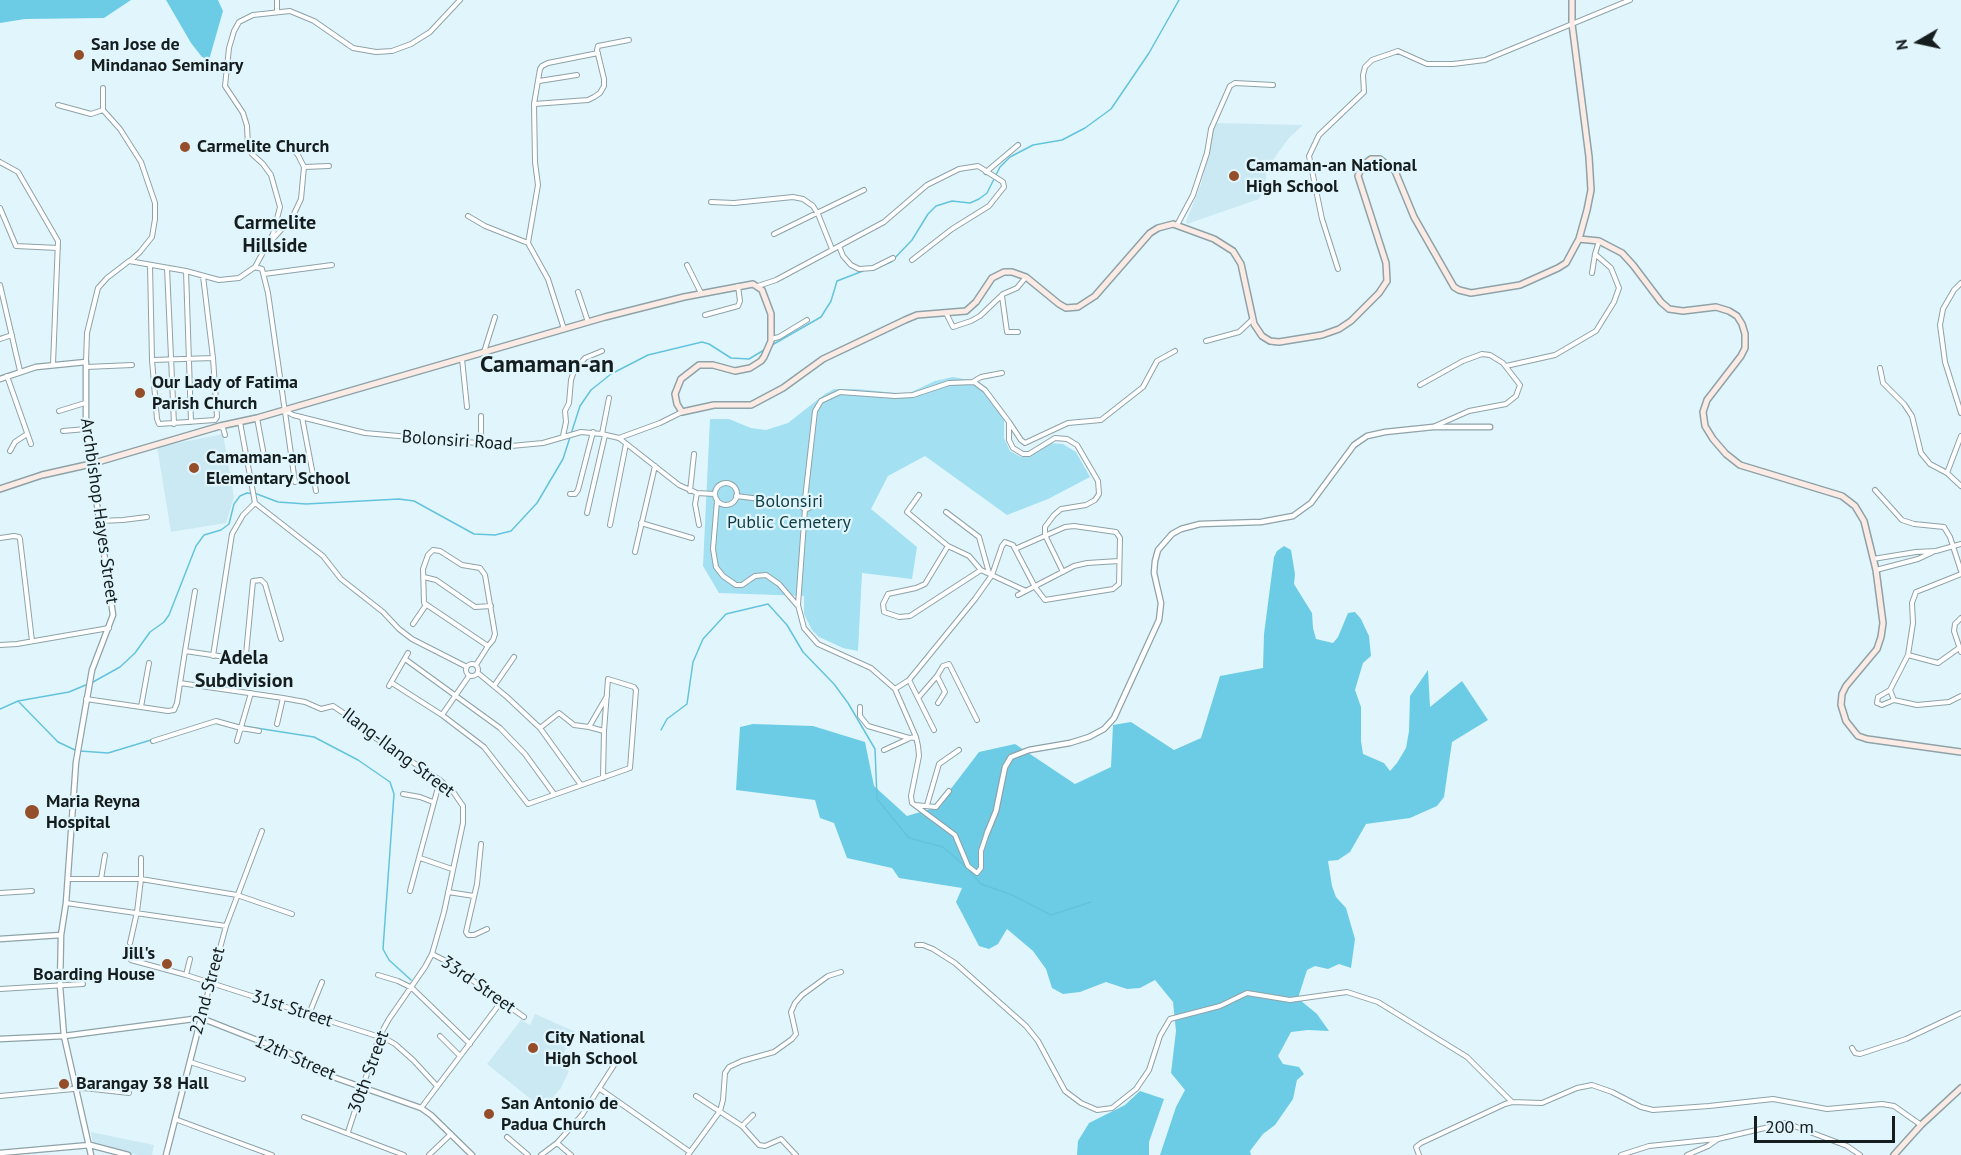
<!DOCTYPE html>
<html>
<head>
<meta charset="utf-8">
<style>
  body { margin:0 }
  #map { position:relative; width:1961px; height:1155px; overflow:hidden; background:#e1f6fc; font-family:"PT Sans",sans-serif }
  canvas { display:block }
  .north { position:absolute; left:1889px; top:12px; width:60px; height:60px; -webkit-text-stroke:4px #e1f6fc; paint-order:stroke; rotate:261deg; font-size:16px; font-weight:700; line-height:24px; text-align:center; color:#151d1f }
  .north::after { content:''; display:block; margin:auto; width:21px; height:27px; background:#151d1f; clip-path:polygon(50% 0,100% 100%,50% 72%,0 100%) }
  .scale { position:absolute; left:1754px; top:1116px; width:141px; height:27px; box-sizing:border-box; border:3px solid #151d1f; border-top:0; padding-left:8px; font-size:18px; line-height:21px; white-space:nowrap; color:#151d1f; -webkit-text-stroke:4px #e1f6fc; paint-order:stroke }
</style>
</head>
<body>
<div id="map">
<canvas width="1961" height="1155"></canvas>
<div class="north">N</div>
<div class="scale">200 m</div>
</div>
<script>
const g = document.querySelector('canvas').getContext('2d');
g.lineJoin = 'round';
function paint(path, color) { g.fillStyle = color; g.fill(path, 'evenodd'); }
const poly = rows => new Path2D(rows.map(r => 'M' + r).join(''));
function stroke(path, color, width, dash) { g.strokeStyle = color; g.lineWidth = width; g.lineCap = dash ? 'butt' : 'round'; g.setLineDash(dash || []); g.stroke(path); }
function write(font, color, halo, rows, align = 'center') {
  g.font = font + ' "PT Sans",sans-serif'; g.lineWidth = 4.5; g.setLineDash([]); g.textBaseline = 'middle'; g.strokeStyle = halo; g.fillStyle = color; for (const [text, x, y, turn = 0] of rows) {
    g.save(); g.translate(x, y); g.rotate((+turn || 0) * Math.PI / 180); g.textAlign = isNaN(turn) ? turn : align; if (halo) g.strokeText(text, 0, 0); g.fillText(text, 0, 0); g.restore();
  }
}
paint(poly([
  [1215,123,1303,125,1289,138,1267,168,1265,188,1259,199,1187,224,1186,222,1201,184],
  [223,434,234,497,226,523,171,532,157,447],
  [535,1014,576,1032,557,1064,569,1071,561,1088,543,1109,487,1064,521,1020,530,1025],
  [91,1132,154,1145,152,1155,137,1155,93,1144]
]), '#cbe9f2');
paint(poly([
  [953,377,975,381,985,393,1004,419,1004,438,1010,451,1021,457,1032,455,1049,443,1063,444,1076,452,1090,477,1048,499,1007,515,925,456,888,476,871,509,917,547,912,579,862,573,858,651,843,648,819,637,812,630,804,614,804,596,719,593,703,566,710,419,729,419,751,428,766,430,788,423,825,394,834,389,856,389,907,394,935,381]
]), '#a2e0f2');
paint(poly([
  [0,0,131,0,104,18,25,19,0,23],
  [166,0,218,0,223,11,209,60,202,57,191,43],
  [1284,546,1291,550,1295,574,1294,584,1312,613,1313,628,1316,639,1333,643,1338,637,1348,613,1355,612,1361,619,1369,636,1371,656,1363,663,1355,690,1361,707,1361,741,1363,754,1384,763,1390,771,1397,763,1406,748,1409,731,1410,696,1428,670,1430,707,1462,681,1488,720,1452,742,1444,797,1437,806,1410,818,1366,824,1350,852,1338,860,1328,861,1332,886,1336,897,1346,908,1355,939,1351,968,1339,964,1328,969,1315,966,1307,970,1299,995,1300,1000,1317,1014,1329,1031,1308,1030,1291,1032,1278,1056,1283,1064,1299,1067,1304,1074,1297,1080,1293,1099,1275,1125,1263,1134,1250,1151,1251,1155,1160,1155,1176,1107,1185,1090,1171,1073,1176,1031,1173,1002,1155,980,1140,988,1127,989,1106,982,1080,992,1063,994,1052,988,1046,969,1033,951,1007,929,998,944,989,949,979,946,956,902,962,888,899,878,892,868,847,858,834,823,820,818,815,800,736,790,740,727,753,724,813,726,865,742,874,786,907,816,937,807,979,752,1015,744,1075,784,1111,767,1113,725,1131,722,1174,750,1201,738,1220,676,1263,668,1264,634,1274,557,1277,551],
  [1140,1091,1164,1099,1149,1142,1149,1155,1077,1155,1078,1141,1089,1123,1125,1105]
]), '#6dcce5');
stroke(poly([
  [876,268,891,262,912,240,928,214,936,206,952,201,970,203,979,199,987,193,1000,167,1010,157,1033,145,1062,140,1085,128,1111,109,1149,53,1179,0],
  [772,345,821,317,831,301,837,281,863,271],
  [93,682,120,667,135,653,150,632,164,622,169,615,196,546,204,535,221,530,229,524,234,504,240,496,247,493,257,494,278,502,306,504,399,499,414,501,474,534,495,535,511,531,537,503,563,459,580,406,591,390,611,374,648,355,702,342,709,344,731,358,749,359,764,350],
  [19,702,58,742,75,750],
  [0,709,18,701,69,692,88,684],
  [237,725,314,737,358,760,390,782,394,794,383,949,389,960,411,980],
  [661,730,667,719,687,704,693,662,703,639,726,614,768,604,787,625,803,652,834,684,848,703,875,749,877,799,909,838,943,847,968,869,981,884,1012,895,1051,915,1091,902],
  [80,751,108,753,151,740]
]), '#64c3dc', 1.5);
const minor = poly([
  [277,0,277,12],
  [539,81,577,75],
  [103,88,103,110,120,129,141,162,155,203,155,219,152,237,140,252,130,261],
  [534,104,588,100,594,97,600,93,604,86,604,79,597,50,598,46,629,40],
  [58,105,91,114,103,110],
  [0,162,18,172,58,241,53,364],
  [304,167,329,166],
  [986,172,1018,145],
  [711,202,734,203,793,197,803,199,813,206,818,214,832,249],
  [0,208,16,246,58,248],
  [468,216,485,226,528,243,548,279,564,329],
  [1177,225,1193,195,1207,153,1211,129,1230,86,1235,83,1273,85],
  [774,234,864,190],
  [271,241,292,218,301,199,304,167,298,155,288,143],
  [528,243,538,185,535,162,534,104,540,69,542,66,548,63,598,53],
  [839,246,843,256,851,265,859,269,873,268,893,258],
  [150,265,152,360,157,419,159,424,215,420,217,417,213,358,203,276],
  [687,265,701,293],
  [255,267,273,234,280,207,271,175,263,164,252,154,248,146,247,126,243,113,225,86,229,48,234,31,239,22,253,15,290,11,314,21,353,48,376,52,392,51,411,44,430,32,460,0],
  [167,268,174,424],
  [1338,269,1322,219,1309,156,1319,135,1364,92,1363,75,1365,67,1372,60,1398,51,1427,64,1453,64,1485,60,1630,0],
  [186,271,191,422],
  [1592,273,1595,254],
  [264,274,332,265],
  [1961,283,1954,290,1943,309,1940,325,1945,362,1961,413],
  [0,285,20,371],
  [758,286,776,280,884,222,927,185,959,169,978,166,1003,182,1004,187,989,206,952,229,912,260],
  [578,292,588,322],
  [1002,296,1007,332,1018,332],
  [946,313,953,327,971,321,980,316,1003,294,1017,288,1026,277],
  [705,315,738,306,740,301,738,286],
  [0,339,12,335],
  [771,339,779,337,807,320],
  [1206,341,1239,332,1253,319],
  [484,352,495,317],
  [462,359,467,407],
  [152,360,213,358],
  [86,362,87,333,98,288,107,278,129,261,186,271,219,280,239,278,255,267,262,269,268,293,295,482],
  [1506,366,1555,355,1596,331,1614,302,1619,288,1611,268,1595,254,1599,241],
  [86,367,132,365],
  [1880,368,1883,383,1904,404,1912,416,1921,453,1930,464,1947,473,1961,486],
  [7,376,31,444],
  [974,381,981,377,1002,373],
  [1420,385,1463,361,1482,354,1490,355,1503,363,1520,385,1516,396,1506,404,1469,411,1433,427],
  [284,410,293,415,365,433,511,446,543,443,581,432,602,434,619,438,679,485,697,493,715,494],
  [59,411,85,403],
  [302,417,316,491],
  [257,418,265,461],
  [240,422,255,503],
  [1009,422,1021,440,1025,443,1068,423,1101,420,1143,387,1157,361,1175,351],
  [220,427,223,428,225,435],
  [63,431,86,429],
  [602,434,609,398],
  [563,436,566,422,565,411,569,403,571,380,574,371,585,358,602,351],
  [619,438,660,423,682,412],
  [481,442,481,416],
  [10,451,15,442,27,434],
  [1947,473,1961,436],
  '715 494a11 11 0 1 1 22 0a11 11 0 1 1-22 0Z',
  [1875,490,1902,520,1914,524,1944,527,1950,537,1961,571],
  [690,491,694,454],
  [697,493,695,504,699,525],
  [570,494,575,494,578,490,593,432],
  [919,495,907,512,948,546,969,556,981,570,1026,591],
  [736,496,801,504],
  '801 504a5 5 0 1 1 10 0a5 5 0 1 1-10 0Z',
  [805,499,815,411,821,401,840,392,895,396,913,395,949,383,974,382,985,390,1009,422,1009,440,1013,448,1023,454,1029,454,1055,438,1067,439,1077,445,1098,481,1099,494,1095,500,1086,505,1061,509,1054,515,1045,527,1045,535,1063,572],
  [717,501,713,549,716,567,723,576,736,585,742,585,755,576,766,575,779,584,797,605],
  [255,503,323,556,341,579,383,612,399,629,412,639,467,667],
  [805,509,798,605,804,628,818,644,871,668,895,689,916,737,918,746,919,756,911,796,912,803,955,835,968,866,977,873,981,868,981,851,987,833],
  [946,512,979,537,989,573],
  [587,513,605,435],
  [99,521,123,520,147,517],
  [641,523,692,538],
  [610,525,626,444],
  [0,538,14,536,19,537,20,539,32,641],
  [948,546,925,584,916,588,888,594,883,604,884,612,899,617,910,616,981,570],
  [635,552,655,466],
  [1873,559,1916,552,1936,551,1961,544],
  [1876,570,1918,559,1935,551],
  [1961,574,1916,592,1912,603,1913,623,1908,655,1890,690,1894,700,1917,705,1949,702,1961,696],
  [424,577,436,580,475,607,491,606],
  [1018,595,1074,566,1087,563,1119,561],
  [1961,618,1955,624,1954,631,1961,652],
  [413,624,426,605],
  [0,645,17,644,109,628],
  [185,651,195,591],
  [1908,655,1938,663,1959,648],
  [213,656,232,534,243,515,255,503],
  [405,659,500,728,525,754,554,794],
  '466 670a6 6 0 1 1 12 0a6 6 0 1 1-12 0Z',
  [476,665,488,646,493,640,495,634,485,575,480,568,462,565,440,551,433,550,428,555,423,569,424,603,488,646],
  [478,673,507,697,540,728,581,785],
  [937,676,945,692,938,703],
  [909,680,934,730],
  [180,683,283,698,305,702,321,709,333,706,345,714,357,726,440,780,454,793,463,806,463,823,444,912,432,954,425,967,389,1019,379,1037,348,1132],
  [392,683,442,715,484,747,528,804,630,768,636,690,634,687,608,679,604,731],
  [389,686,408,653],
  [494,686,514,657],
  [895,689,909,680,975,599,992,575,1002,546,1005,542,1013,545,1035,587,1045,600,1113,589,1119,584,1120,538,1116,532,1074,526,1065,527,1015,549],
  [1890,690,1878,697,1877,703,1882,705,1894,700],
  [918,698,937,676,943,666,949,664,977,720],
  [86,699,168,711,174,710,177,703,185,651,239,659,246,654,253,581,261,580,265,584,281,639],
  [141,707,149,663],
  [860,707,860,716,868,726,909,738,916,737],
  [442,715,469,676],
  [277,724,283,698],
  [589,727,607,696],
  [540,728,559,713,574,725,589,727,604,731,603,778],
  [153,741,216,721,241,728,259,731],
  [237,741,251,693],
  [884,750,908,739],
  [403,794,420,797,433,802],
  [915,805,936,807,949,791],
  [927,805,939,764,959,750],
  [481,844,477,884,466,932,468,935,474,935,487,929],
  [420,858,452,869],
  [68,879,141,879,237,895,292,914],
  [101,879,105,855],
  [410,891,440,780],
  [448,892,474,896],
  [0,893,32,891],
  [66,903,226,926],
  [130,943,137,912,141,879,141,858],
  [917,945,923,945,933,949,955,963,1026,1026,1038,1041,1065,1091,1081,1103,1097,1110,1112,1108,1136,1089,1149,1070,1160,1036,1170,1019,1220,1006,1247,993,1290,1000,1347,992,1378,1002,1467,1057,1512,1102],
  [432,954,444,960,524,1017],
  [131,960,186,975,386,1039,395,1044,413,1060,437,1086],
  [186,975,190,959],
  [378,975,398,981,412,988,470,1044],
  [0,989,83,984],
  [309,1014,322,982],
  [201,1018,226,926,262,831],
  [440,1036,460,1056],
  [1852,1048,1855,1053,1860,1054,1906,1039,1961,1013],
  [190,1062,243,1079],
  [600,1089,690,1152],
  [0,1096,84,1088,129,1093],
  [696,1096,742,1126,759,1145,765,1146,781,1139,796,1155],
  [421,1108,501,1002],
  [304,1117,404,1155],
  [175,1119,272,1155],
  [742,1126,753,1115],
  [507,1137,528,1155],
  [557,1143,571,1155],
  [429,1155,451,1134],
  [541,1155,557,1143,582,1115,616,1062],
  [688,1155,720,1111,723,1100,725,1073,729,1067,742,1061,774,1052,792,1039,796,1034,791,1012,795,1003,802,995,828,976,841,972],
  [1419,1155,1416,1147,1421,1143,1505,1104,1512,1102,1542,1103,1577,1088,1592,1085,1612,1092,1641,1107,1653,1110,1709,1106,1773,1099,1827,1109,1882,1104,1894,1106,1921,1125],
  [1621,1155,1649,1146,1717,1139],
  [1687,1155,1708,1146,1718,1139,1786,1123,1847,1146,1860,1155]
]);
const tertiary = poly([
  [0,379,36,367,86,362,86,429,113,615,92,670,76,762,66,903,61,935,60,986,64,1036,91,1155],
  [987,833,996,811,1005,767,1011,757,1029,750,1070,743,1089,737,1104,729,1114,718,1159,620,1161,603,1154,573,1155,561,1158,550,1172,534,1181,529,1200,524,1261,522,1293,516,1311,503,1354,445,1367,436,1385,432,1433,427,1490,427],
  [0,939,61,935],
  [0,1039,64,1036,201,1018,290,1053,319,1072,421,1108,431,1115,472,1155],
  [0,1153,90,1145,128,1155],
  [166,1155,201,1018]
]);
const secondary = poly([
  [1579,239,1599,241,1622,253,1633,265,1661,302,1669,309,1683,311,1716,307,1729,311,1737,316,1742,324,1745,334,1745,348,1741,356,1707,400,1703,412,1705,426,1713,439,1726,454,1740,465,1842,496,1855,506,1864,521,1876,570,1883,623,1881,637,1877,649,1846,686,1842,694,1841,705,1846,721,1858,736,1867,739,1961,752],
  [0,489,42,475,91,464,220,426,257,418,605,317,684,297,753,284,762,290,771,314,771,341,764,357,761,361,750,368,735,371,713,365,699,365,681,379,675,394,677,404,682,412,714,405,751,405,783,388,823,359,905,320,917,315,966,311,976,302,992,278,1004,272,1012,272,1026,277,1059,304,1066,308,1078,307,1095,296,1150,233,1158,228,1173,224,1214,239,1233,251,1241,264,1254,324,1262,336,1270,341,1279,342,1322,335,1339,329,1351,321,1379,293,1387,281,1386,263,1358,176,1362,166,1371,159,1380,159,1395,171,1414,217,1454,287,1459,290,1471,293,1520,285,1558,268,1566,263,1579,239,1587,210,1591,190,1589,157,1572,24,1572,0],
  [1894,1155,1921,1125,1961,1088]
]);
stroke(minor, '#8ea2a8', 6);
stroke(tertiary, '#8ea2a8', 7);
stroke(secondary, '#8ea2a8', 8);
stroke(minor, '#fff', 4);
stroke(tertiary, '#fff', 4.5);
stroke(secondary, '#fbebe4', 5);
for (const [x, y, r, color] of [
  [79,55,6,"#954e2a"],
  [185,147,6,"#954e2a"],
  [1234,176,6,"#954e2a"],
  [140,393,6,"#954e2a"],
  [194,468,6,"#954e2a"],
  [32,812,8,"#954e2a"],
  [167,964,6,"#954e2a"],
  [533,1048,6,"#954e2a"],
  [64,1084,6,"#954e2a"],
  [489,1114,6,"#954e2a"]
]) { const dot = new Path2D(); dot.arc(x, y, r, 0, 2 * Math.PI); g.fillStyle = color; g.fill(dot); stroke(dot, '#e1f6fc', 2); }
write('bold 18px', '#151d1f', '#e1f6fc', [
  ["San Jose de",91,45],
  ["Mindanao Seminary",91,66],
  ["Carmelite Church",197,147],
  ["Camaman-an National",1246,166],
  ["High School",1246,187],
  ["Our Lady of Fatima",152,383],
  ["Parish Church",152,404],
  ["Camaman-an",206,458],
  ["Elementary School",206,479],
  ["Maria Reyna",46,802],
  ["Hospital",46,823],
  ["Jill's",155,954,"right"],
  ["Boarding House",155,975,"right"],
  ["City National",545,1038],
  ["High School",545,1059],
  ["Barangay 38 Hall",76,1084],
  ["San Antonio de",501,1104],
  ["Padua Church",501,1125]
], 'left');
write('18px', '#151d1f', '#e1f6fc', [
  ["Bolonsiri Road",457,441,4],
  ["Archbishop Hayes Street",99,511,82],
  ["Ilang-Ilang Street",398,753,37],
  ["33rd Street",478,985,35],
  ["22nd Street",208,991,-75],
  ["31st Street",292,1009,18],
  ["12th Street",295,1058,24],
  ["30th Street",369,1072,-70]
]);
write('18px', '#0f3c46', '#e1f6fc', [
  ["Bolonsiri",789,502],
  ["Public Cemetery",789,523]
]);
write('bold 20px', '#151d1f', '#e1f6fc', [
  ["Carmelite",275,223],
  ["Hillside",275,246],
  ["Adela",244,658],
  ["Subdivision",244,681]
]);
write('bold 24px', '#151d1f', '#e1f6fc', [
  ["Camaman-an",547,365]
]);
</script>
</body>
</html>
